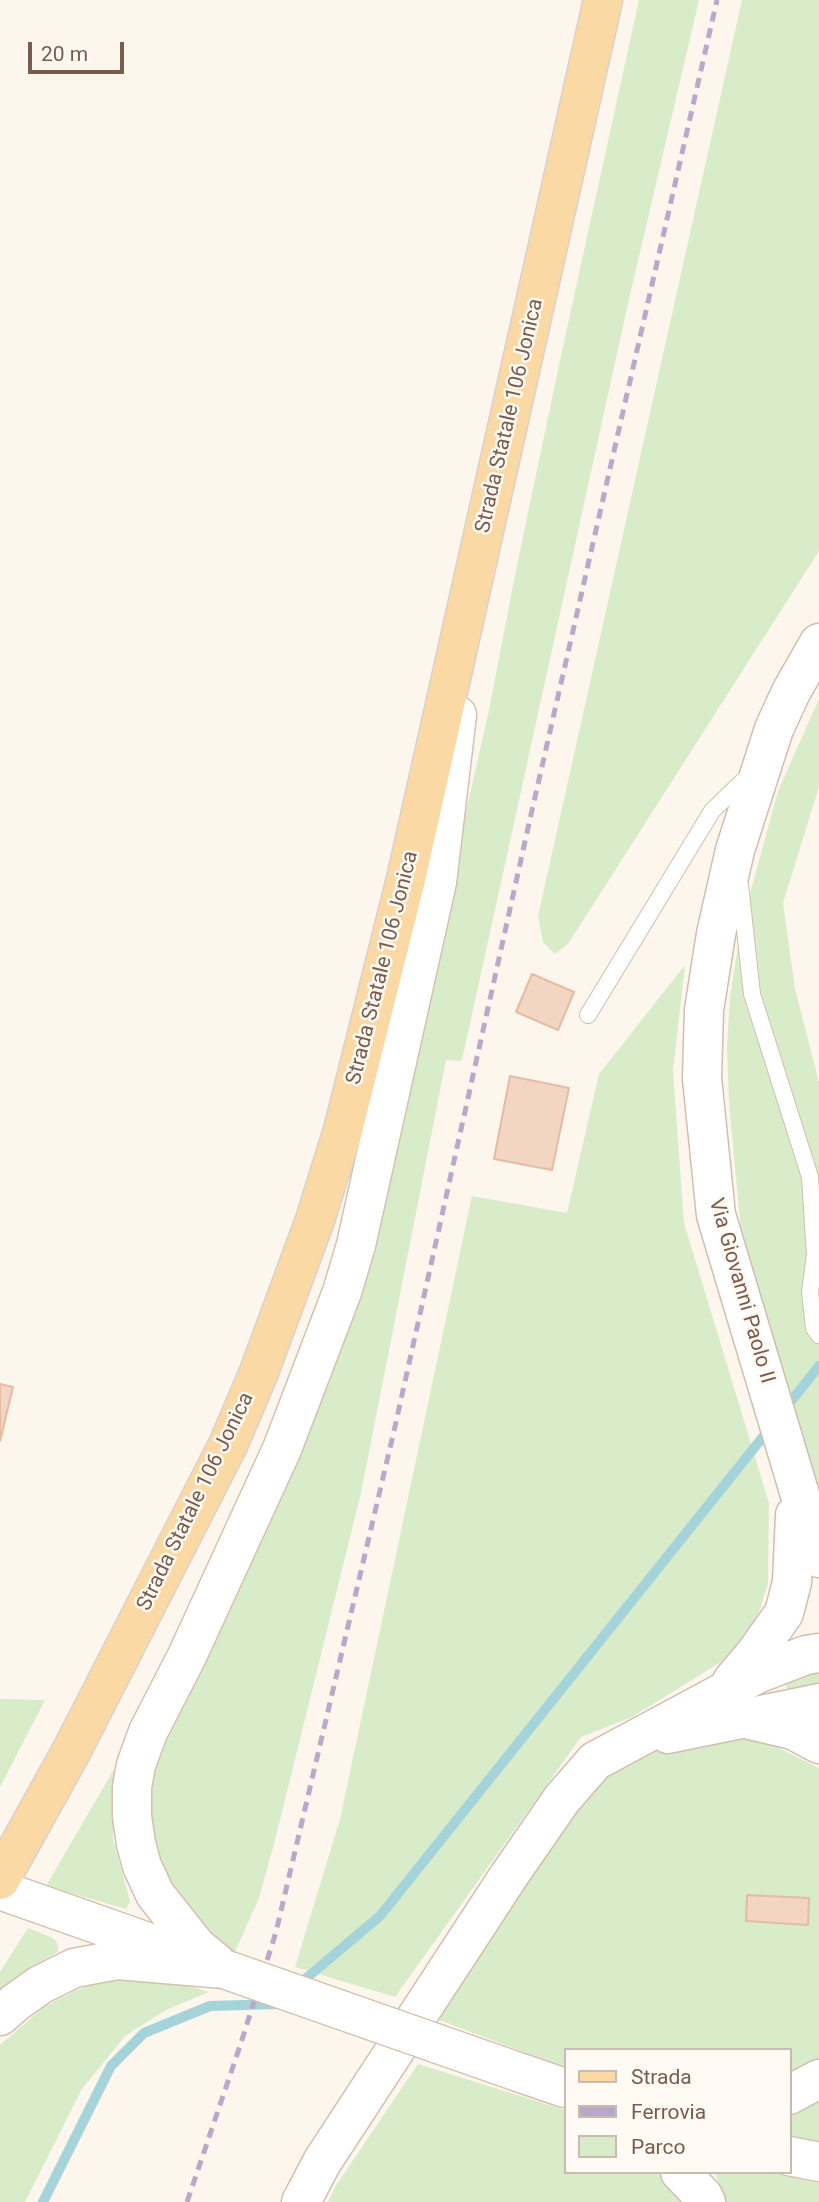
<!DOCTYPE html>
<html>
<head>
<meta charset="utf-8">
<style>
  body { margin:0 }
  #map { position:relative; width:819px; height:2202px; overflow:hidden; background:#fdf6ec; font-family:Roboto,sans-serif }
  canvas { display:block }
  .legend { position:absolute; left:564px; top:2048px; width:228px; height:126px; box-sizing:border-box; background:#fffaf3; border:2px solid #cabbb1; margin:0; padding:9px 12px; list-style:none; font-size:21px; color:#7a5c4d }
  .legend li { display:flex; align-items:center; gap:14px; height:35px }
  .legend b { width:35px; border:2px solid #cabbb1 }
  .scale { position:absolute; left:28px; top:42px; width:96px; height:32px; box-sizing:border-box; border:4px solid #7a5c4d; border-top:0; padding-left:9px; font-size:21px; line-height:24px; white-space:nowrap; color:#7a5c4d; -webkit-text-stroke:5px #fffaf3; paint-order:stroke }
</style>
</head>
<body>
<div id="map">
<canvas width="819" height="2202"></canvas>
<ul class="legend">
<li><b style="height:9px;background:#fbd9a5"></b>Strada</li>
<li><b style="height:9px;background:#b9a8c9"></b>Ferrovia</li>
<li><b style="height:19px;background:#d8ecc9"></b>Parco</li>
</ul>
<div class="scale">20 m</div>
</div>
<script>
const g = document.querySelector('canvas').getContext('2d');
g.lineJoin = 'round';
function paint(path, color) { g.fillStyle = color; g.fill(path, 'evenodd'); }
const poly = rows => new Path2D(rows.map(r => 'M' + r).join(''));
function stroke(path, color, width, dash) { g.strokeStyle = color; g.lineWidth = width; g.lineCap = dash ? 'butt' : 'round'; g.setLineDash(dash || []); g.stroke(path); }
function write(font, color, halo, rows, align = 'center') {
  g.font = font + ' Roboto,sans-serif'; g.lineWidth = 5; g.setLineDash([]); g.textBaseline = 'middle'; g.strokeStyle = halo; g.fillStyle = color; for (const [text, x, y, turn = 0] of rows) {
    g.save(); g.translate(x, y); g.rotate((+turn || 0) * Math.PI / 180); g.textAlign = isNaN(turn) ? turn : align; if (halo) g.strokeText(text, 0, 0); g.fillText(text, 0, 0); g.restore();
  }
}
paint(poly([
  [639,0,699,0,627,308,464,1051,461,1061,446,1060,361,1493,274,1844,259,1898,235,1952,206,1933,181,1908,151,1840,151,1783,397,1117,489,710,516,570,562,351],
  [742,0,819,0,819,551,568,944,555,954,543,942,538,916],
  [819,699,819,787,783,903,795,989,819,1082,819,1509,741,1232,729,1103,727,1047,730,997,741,927,778,791],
  [685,965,673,1071,684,1223,769,1503,768,1584,754,1627,734,1654,632,1717,581,1737,395,1997,295,1967,340,1819,472,1196,567,1213,599,1074],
  [819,1670,819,1687,788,1690,786,1687,787,1684,800,1676],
  [0,1699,45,1700,0,1787],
  [735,1736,767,1742,819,1768,819,2059,789,2080,789,2050,565,2050,565,2066,526,2053,434,2018,580,1799,606,1772,648,1751,694,1739],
  [121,1757,113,1800,113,1840,130,1901,126,1909,46,1886],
  [28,1928,53,1938,58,1944,58,1952,29,1968,0,1993,0,1972],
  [104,1979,166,1979,209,1992,166,2010,125,2036,82,2089,25,2202,0,2202,0,2045,44,2007,75,1991],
  [418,2064,565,2110,565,2172,668,2172,694,2202,328,2202,335,2187],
  [819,2098,819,2143,790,2138,789,2117],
  [715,2172,771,2172,819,2183,819,2202,725,2202]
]), '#d8ecc9');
stroke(poly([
  [784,1410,819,1366],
  [297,1986,380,1916,770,1428],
  [43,2202,111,2066,144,2033,210,2006,279,2004]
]), '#a5d3da', 10);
const building = poly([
  [532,974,574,992,558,1030,516,1012,532,974],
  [510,1076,569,1088,552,1170,494,1159,510,1076],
  [0,1384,13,1387,0,1441,0,1384],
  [747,1895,809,1898,808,1925,746,1921,747,1895]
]);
paint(building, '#f3d5c3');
stroke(building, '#e6bba3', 2);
const service = poly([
  [740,885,752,994,810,1177,815,1255,810,1292,814,1328,819,1335],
  [588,1015,712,811,748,776]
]);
const tertiary = poly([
  [819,643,791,692,774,729,735,850,716,934,704,1010,702,1078,716,1215,819,1558],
  [732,1681,755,1654,784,1613,792,1582,795,1515],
  [750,1720,793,1730,819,1744],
  [668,1734,819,1703],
  [789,2095,819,2079],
  [680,2172,703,2196,706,2202],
  [301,2202,322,2162,508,1877,562,1799,595,1761,757,1674,806,1655,819,1653]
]);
const secondary = poly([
  [0,1890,173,1951],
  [224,1969,197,1947,155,1894,142,1866,136,1844,132,1816,132,1787,136,1765,148,1732,187,1656,282,1449,342,1292,356,1245,379,1142,437,882,457,715],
  [0,2016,16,2002,40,1985,74,1968,117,1960,224,1969],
  [521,2073,565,2088],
  [789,2156,819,2162]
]);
const primary = poly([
  [0,1880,72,1750,228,1445,259,1372,315,1220,343,1130,406,879,603,0]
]);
stroke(service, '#d1beb0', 18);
stroke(tertiary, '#d1beb0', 41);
stroke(secondary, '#d6c0b0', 41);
stroke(primary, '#dad1cd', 41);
stroke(service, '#fff', 16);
stroke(tertiary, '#fff', 38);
stroke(secondary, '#fff', 38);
stroke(primary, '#fbd9a5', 38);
stroke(poly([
  [187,2202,241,2043,276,1932,394,1431,530,819,717,0]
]), '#b9a8c9', 5, [10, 7]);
const secondaryBridge = poly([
  [224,1969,521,2073]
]);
stroke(secondaryBridge, '#d6c0b0', 41, []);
stroke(secondaryBridge, '#fff', 38);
write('21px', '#7a5c4d', '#fffaf3', [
  ["Strada Statale 106 Jonica",510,416,-77],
  ["Strada Statale 106 Jonica",383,968,-76],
  ["Via Giovanni Paolo II",741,1291,74],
  ["Strada Statale 106 Jonica",196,1502,-64]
]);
</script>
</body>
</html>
